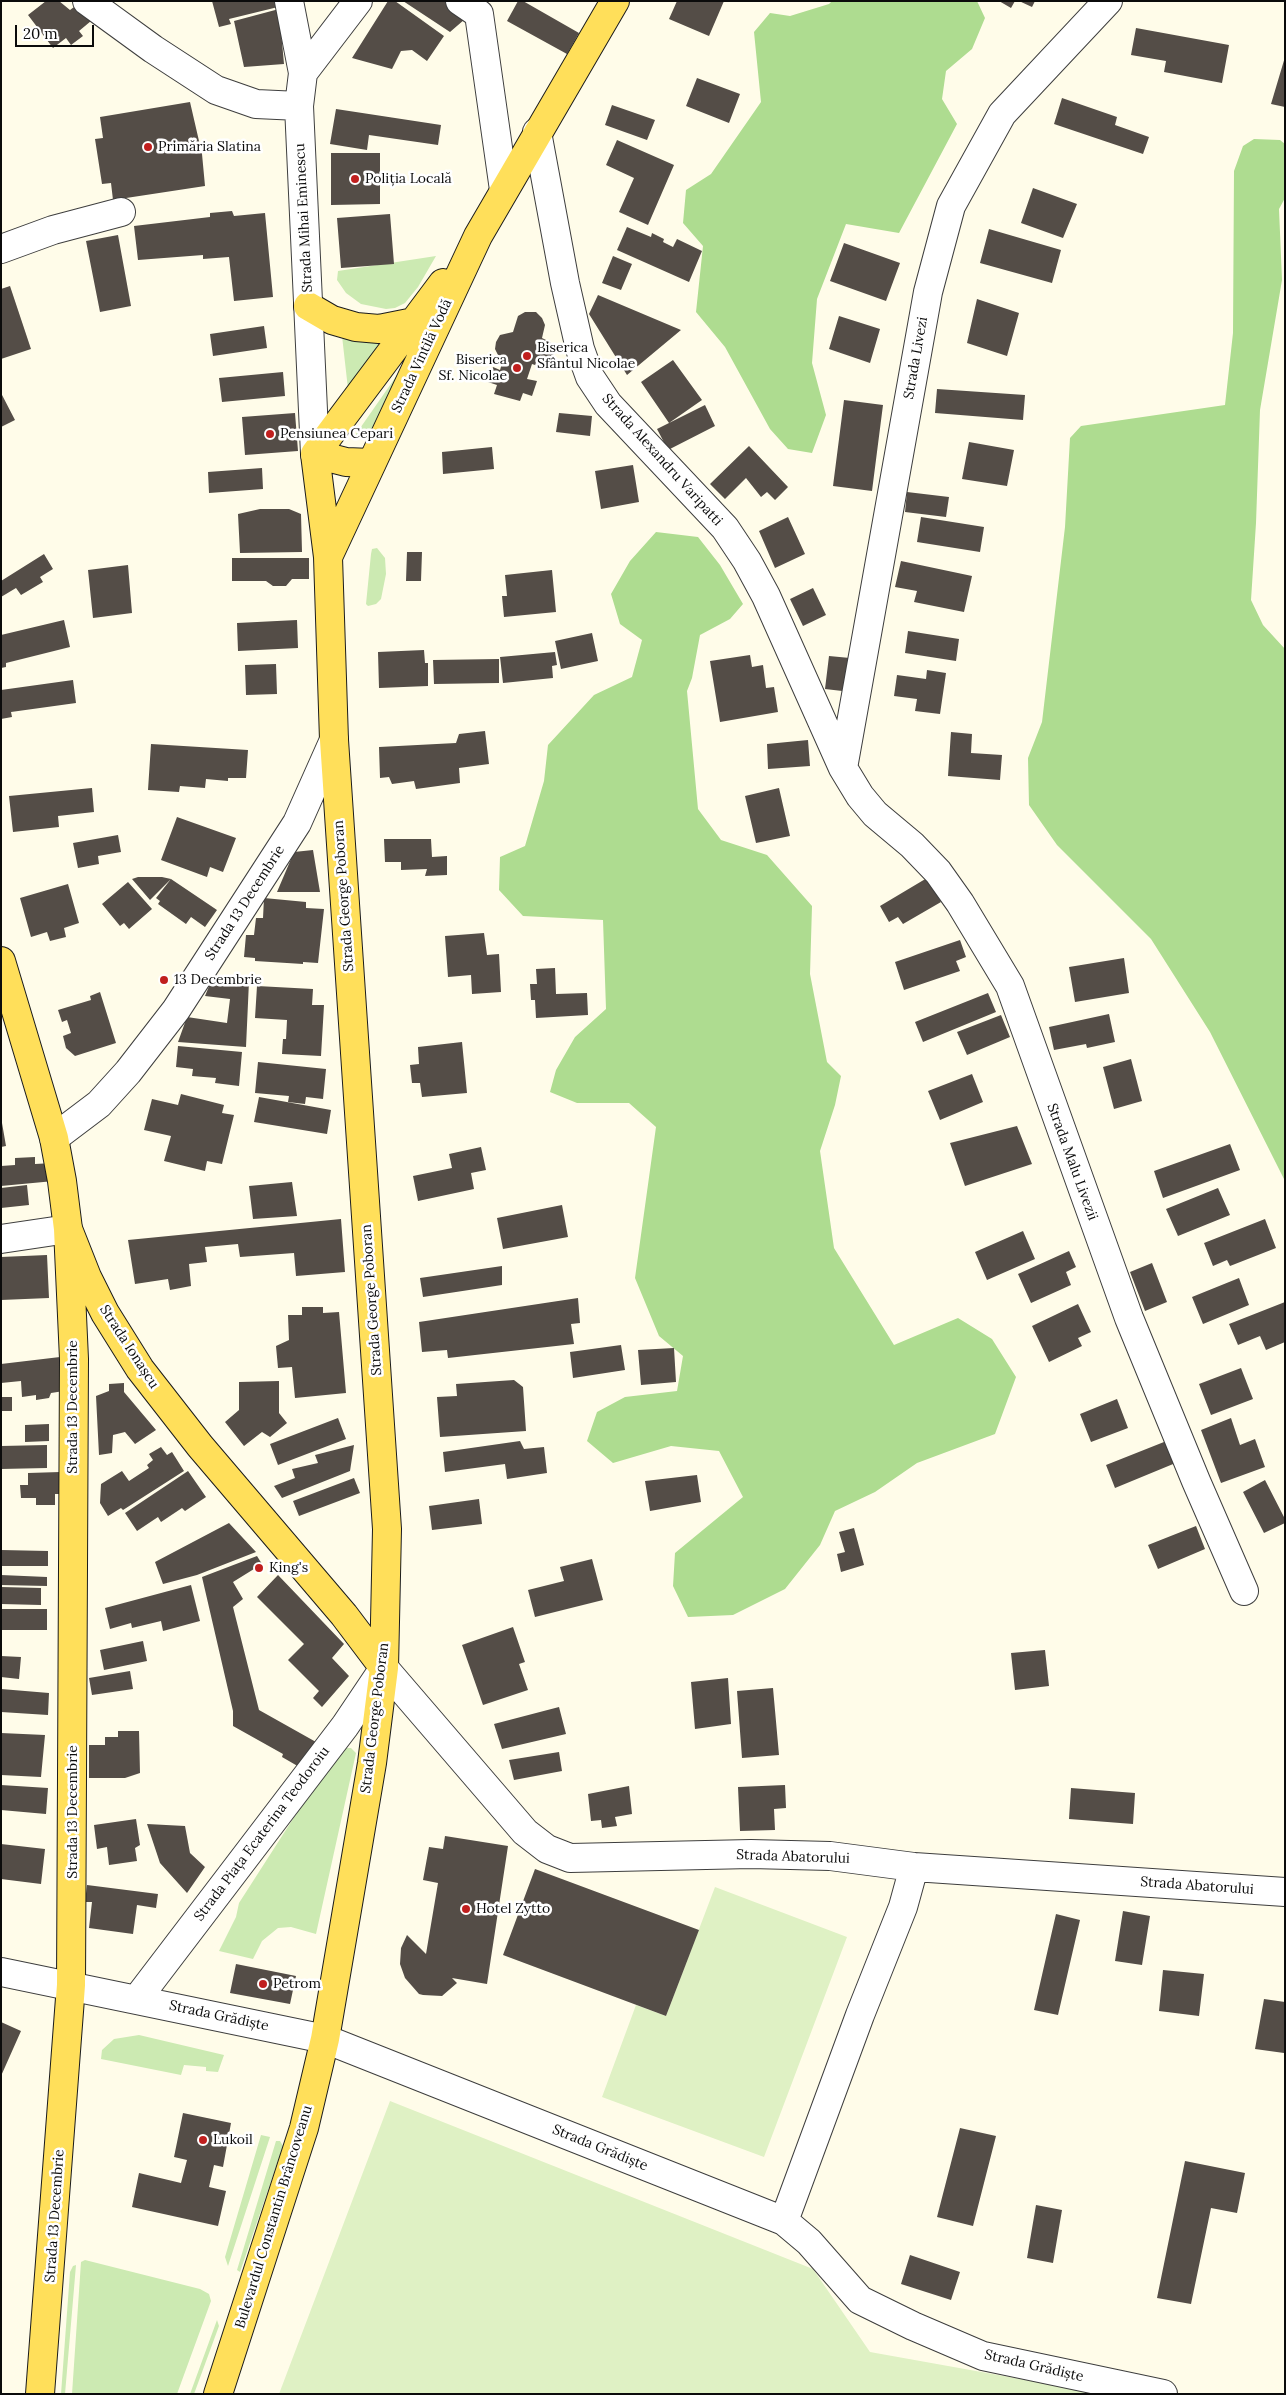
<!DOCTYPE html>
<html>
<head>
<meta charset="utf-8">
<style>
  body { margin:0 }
  #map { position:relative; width:1286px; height:2395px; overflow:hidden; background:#fffce9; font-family:Lora,serif }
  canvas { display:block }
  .frame { position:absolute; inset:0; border:2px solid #0b0b0b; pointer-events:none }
  .scale { position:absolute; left:15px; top:25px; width:79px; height:22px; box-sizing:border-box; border:2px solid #0b0b0b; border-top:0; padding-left:6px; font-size:15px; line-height:18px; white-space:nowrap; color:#0b0b0b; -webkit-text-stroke:4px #fff; paint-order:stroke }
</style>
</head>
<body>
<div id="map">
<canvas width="1286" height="2395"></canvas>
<div class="frame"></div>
<div class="scale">20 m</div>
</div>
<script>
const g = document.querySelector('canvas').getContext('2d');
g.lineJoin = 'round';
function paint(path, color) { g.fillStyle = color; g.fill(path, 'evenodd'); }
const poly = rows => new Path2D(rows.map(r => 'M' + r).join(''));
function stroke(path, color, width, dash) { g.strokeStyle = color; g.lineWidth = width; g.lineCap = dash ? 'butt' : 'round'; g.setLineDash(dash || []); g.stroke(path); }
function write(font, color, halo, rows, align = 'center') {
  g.font = font + ' Lora,serif'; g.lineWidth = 5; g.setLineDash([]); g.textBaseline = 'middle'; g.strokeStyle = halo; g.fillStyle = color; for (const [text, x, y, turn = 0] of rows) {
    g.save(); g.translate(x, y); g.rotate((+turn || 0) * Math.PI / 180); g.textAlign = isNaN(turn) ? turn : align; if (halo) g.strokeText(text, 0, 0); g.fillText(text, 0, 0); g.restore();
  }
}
paint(poly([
  [436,256,418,287,405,303,395,308,386,309,361,304,346,293,337,280,338,271],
  [341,327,386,340,348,389],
  [411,355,374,438,356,437,356,434],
  [377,548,385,558,386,574,381,599,376,604,368,606,366,604,371,554,372,549],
  [344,1748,351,1748,356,1753,316,1934,291,1927,278,1928,262,1941,253,1959,219,1951,236,1917,239,1903,336,1752],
  [139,2035,224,2055,218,2072,206,2071,206,2067,184,2065,181,2075,101,2059,102,2050,114,2039],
  [261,2135,270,2137,228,2266,225,2257],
  [276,2141,280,2141,283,2146,240,2272,237,2270],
  [85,2260,200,2289,209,2294,211,2301,177,2394,72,2394,81,2262],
  [76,2265,65,2394,61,2394,70,2272,73,2266],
  [217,2320,219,2326,194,2394,190,2394]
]), '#cceab2');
paint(poly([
  [832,1,977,1,985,18,972,49,946,71,942,99,957,124,899,233,846,224,817,299,812,363,826,415,812,453,788,449,770,429,725,347,696,312,703,246,683,223,686,190,711,174,761,102,754,32,770,13,790,16,829,4],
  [1254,139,1280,140,1285,144,1285,198,1279,209,1282,280,1260,410,1256,523,1251,600,1263,625,1285,649,1285,1181,1210,1032,1151,939,1057,845,1029,805,1028,758,1042,722,1065,527,1070,438,1081,426,1225,405,1233,333,1234,171,1243,146],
  [656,532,698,537,720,565,743,604,730,619,700,635,692,678,687,691,698,809,721,840,767,855,812,906,810,974,827,1062,841,1076,835,1105,820,1151,834,1248,894,1345,958,1318,992,1339,1016,1377,995,1434,917,1463,875,1492,835,1511,820,1545,785,1589,733,1615,688,1617,673,1586,675,1553,743,1497,719,1451,671,1446,613,1463,587,1441,597,1412,625,1397,677,1391,683,1356,659,1336,635,1278,656,1127,629,1103,577,1103,550,1092,556,1070,575,1037,606,1009,603,920,523,916,499,890,500,857,525,846,544,781,548,745,594,695,632,677,642,640,620,624,611,594,630,561]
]), '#aedc90');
paint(poly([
  [715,1887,847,1937,764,2157,602,2097,636,2005,666,2016],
  [390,2101,813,2269,870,2352,1104,2394,279,2394]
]), '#dff1c4');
paint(poly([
  [46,1,59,1,70,10,74,7,91,21,79,31,83,36,71,45,66,38,53,48,28,15],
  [212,1,277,1,278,7,229,19,231,24,219,27],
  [388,1,395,1,444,36,427,61,412,50,401,51,392,69,352,58],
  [403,1,454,1,472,13,450,32],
  [518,1,523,1,579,33,567,54,507,21],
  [677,1,724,1,709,36,669,19],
  [999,1,1015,1,1011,8],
  [1019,1,1035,1,1032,7],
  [279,9,284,64,244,67,234,21],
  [1136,28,1229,45,1222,83,1164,72,1166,61,1131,55],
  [1285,57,1285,107,1271,104],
  [697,78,740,94,729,123,686,106],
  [1062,98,1117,117,1115,125,1149,137,1143,154,1054,124],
  [190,102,202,154,205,186,113,200,111,183,102,184,95,139,103,138,100,117],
  [612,105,655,120,647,140,605,125],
  [336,109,441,125,438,145,369,135,367,150,330,144],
  [617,140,674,165,648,225,619,212,634,178,606,165],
  [331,153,380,153,380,204,331,205],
  [1033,188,1077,204,1063,238,1021,223],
  [232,211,234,216,265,213,273,297,234,301,229,257,203,259,203,255,138,260,134,226,210,217,210,213],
  [390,214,394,264,341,268,337,218],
  [627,227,651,237,652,233,664,239,663,242,673,247,677,239,702,251,689,282,617,250],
  [989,229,1061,250,1052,283,980,263],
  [118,235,131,306,100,312,86,241],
  [844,243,900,263,886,301,830,281],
  [613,256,632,264,621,290,602,283],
  [10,286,31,349,1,359,1,289],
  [598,295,681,330,627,375,589,314],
  [977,299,1019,313,1007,356,967,343],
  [525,312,536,312,542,318,545,325,542,338,550,342,554,349,553,357,549,364,541,367,532,364,527,379,537,381,532,396,523,393,520,401,494,394,497,385,488,382,493,367,500,370,504,357,498,355,495,349,496,342,500,335,513,332,518,316],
  [839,316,880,329,870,363,829,349],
  [264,326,267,348,213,356,210,334],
  [673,360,702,400,669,423,641,382],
  [283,372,285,396,222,402,219,378],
  [937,389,1025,395,1023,420,935,413],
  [1,393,15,420,1,427],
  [844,400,883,405,872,491,833,486],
  [705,405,715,426,668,450,657,429],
  [295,413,298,451,245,455,242,417],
  [559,413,592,416,590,436,556,432],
  [969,442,1014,450,1007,486,962,479],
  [749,446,788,487,775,500,767,492,761,497,746,478,725,499,710,484],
  [492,447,494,469,443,474,442,452],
  [633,465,639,502,601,509,595,471],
  [262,468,263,489,209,493,208,472],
  [907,492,949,497,946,517,905,512],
  [260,509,289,509,301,514,302,552,240,553,238,514],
  [788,517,805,554,775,568,759,531],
  [921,517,984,527,980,552,917,542],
  [407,552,422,552,421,581,406,581],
  [44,554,53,569,40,577,43,582,21,595,16,588,1,597,1,581],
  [232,558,309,558,309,579,292,579,286,586,273,586,266,581,232,581],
  [901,561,972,576,964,612,914,602,917,591,895,587],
  [128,565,132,613,93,618,88,570],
  [552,570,556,612,504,617,502,596,507,596,505,575],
  [813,588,826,615,803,626,790,599],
  [64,620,70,647,6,663,6,667,1,668,1,635],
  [297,620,298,648,238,651,237,623],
  [908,631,959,639,956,661,905,653],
  [592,633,598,661,561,669,555,641],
  [424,650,425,663,428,663,428,686,379,688,378,652],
  [555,652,557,665,552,666,553,678,503,683,500,657],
  [750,655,752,667,763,665,766,688,774,687,778,712,720,722,710,661],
  [829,656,850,658,851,692,825,689],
  [499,659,499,683,434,684,433,660],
  [276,664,277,694,246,695,245,665],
  [927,670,946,673,940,714,915,711,917,699,894,696,897,675,926,679],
  [73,680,76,703,11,712,12,717,1,719,1,690],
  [485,731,489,764,459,768,460,783,416,789,414,781,392,784,389,777,380,778,379,747,456,743,459,734],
  [951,732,972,734,971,753,1002,755,1000,780,948,776],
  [808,740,810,766,768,769,767,744],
  [151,744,248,750,246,778,228,778,228,781,206,779,205,788,180,786,179,792,148,790],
  [92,788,94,812,58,816,59,827,13,832,9,796],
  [779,788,790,836,756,843,745,796],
  [177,817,236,838,223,872,210,867,207,877,161,860],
  [118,835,121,852,98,856,99,864,78,868,73,843],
  [384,839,431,839,432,857,447,856,447,875,425,876,427,869,401,870,401,862,385,862],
  [313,850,320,892,277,892,294,852],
  [138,877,162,877,171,879,150,900,132,879],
  [927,878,941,902,903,924,898,917,889,922,880,906],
  [171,879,217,910,205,927,191,917,186,924,158,904,160,901,156,898],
  [128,882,152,909,129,929,124,923,120,926,102,904],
  [68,884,79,923,64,928,66,937,50,941,47,932,31,937,20,898],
  [264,898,306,902,306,908,324,909,318,963,303,962,303,964,255,961,255,958,244,957,246,935,254,935,256,918,263,918],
  [484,933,487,955,499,954,501,992,472,994,471,975,448,977,445,936],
  [960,940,966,957,956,961,960,971,904,990,895,962],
  [1124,958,1129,993,1075,1002,1069,967],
  [555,968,556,994,587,993,588,1015,536,1018,535,1000,531,1000,530,984,537,984,536,969],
  [212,979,249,981,246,1047,178,1042,187,1017,227,1023,230,999,205,996],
  [257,986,313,989,312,1005,324,1005,321,1056,282,1054,283,1039,286,1039,287,1020,255,1018],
  [100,992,116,1043,75,1056,66,1048,63,1036,71,1033,67,1020,62,1022,58,1010,91,1000,90,996],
  [988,993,996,1012,923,1042,915,1022],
  [1109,1014,1115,1042,1087,1048,1086,1044,1054,1050,1049,1027],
  [1001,1015,1010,1037,967,1055,957,1032],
  [462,1042,467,1093,422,1097,420,1083,412,1083,410,1065,419,1064,418,1047],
  [178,1046,242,1052,239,1086,215,1083,216,1078,192,1076,193,1069,176,1067],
  [1131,1059,1142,1101,1114,1109,1103,1067],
  [258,1062,326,1069,323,1099,306,1097,305,1104,288,1102,289,1096,255,1093],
  [972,1074,983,1102,940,1120,928,1091],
  [181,1094,224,1105,222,1113,234,1115,222,1164,207,1161,205,1171,164,1161,171,1136,144,1130,152,1099,178,1105],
  [259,1097,331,1110,327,1134,254,1122],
  [2,1123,6,1146,1,1147,1,1124],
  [1017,1126,1032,1164,965,1186,950,1143],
  [1230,1144,1240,1170,1163,1198,1154,1171],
  [481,1147,486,1170,471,1173,474,1189,418,1201,413,1176,452,1168,449,1154],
  [35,1157,35,1164,53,1163,54,1181,1,1186,1,1166,15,1165,15,1158],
  [292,1182,297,1216,253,1219,249,1186],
  [27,1185,29,1205,1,1208,1,1188],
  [1218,1188,1230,1215,1178,1236,1166,1209],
  [562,1205,568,1237,503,1249,497,1218],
  [341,1219,345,1272,296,1276,294,1253,240,1257,238,1244,205,1247,207,1262,189,1264,191,1286,170,1290,168,1279,135,1284,128,1240],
  [1265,1219,1276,1248,1230,1266,1227,1260,1213,1266,1204,1243],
  [1023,1231,1035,1259,987,1280,975,1252],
  [1069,1251,1076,1267,1066,1272,1071,1285,1031,1303,1018,1274],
  [47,1255,49,1298,1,1300,1,1257],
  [1152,1263,1167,1302,1145,1311,1130,1272],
  [502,1266,502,1285,423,1297,420,1278],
  [1239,1278,1249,1305,1203,1324,1192,1297],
  [578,1298,580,1323,571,1324,574,1344,448,1358,447,1350,422,1352,419,1322],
  [1285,1302,1285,1342,1266,1350,1260,1336,1238,1345,1229,1324],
  [1078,1304,1091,1332,1078,1338,1082,1346,1049,1362,1032,1326],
  [302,1307,323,1307,323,1313,339,1312,346,1393,295,1398,292,1367,278,1368,276,1346,289,1340,288,1315,302,1315],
  [621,1345,625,1370,573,1378,570,1352],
  [674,1348,676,1382,641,1385,638,1350],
  [60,1357,64,1391,51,1393,49,1398,36,1400,36,1395,22,1397,21,1381,1,1383,1,1364],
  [1241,1368,1253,1399,1211,1415,1199,1384],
  [514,1380,523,1387,526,1431,440,1437,437,1397,457,1396,456,1384],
  [279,1381,279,1413,287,1423,270,1437,262,1432,244,1446,225,1422,239,1410,239,1382],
  [124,1383,124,1392,156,1430,135,1444,125,1432,113,1435,112,1453,99,1455,96,1396,109,1391,109,1384],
  [1,1397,12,1397,12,1411,1,1411],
  [1117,1399,1128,1428,1091,1442,1080,1414],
  [338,1418,346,1439,278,1465,270,1444],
  [1231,1418,1240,1445,1255,1439,1265,1467,1221,1483,1201,1430],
  [49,1424,49,1441,25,1442,25,1425],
  [1169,1440,1178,1462,1115,1488,1106,1465],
  [520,1441,524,1449,544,1447,547,1473,507,1479,505,1464,445,1472,443,1452],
  [47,1445,47,1468,1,1469,1,1446],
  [354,1445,350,1471,282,1498,274,1486,295,1478,292,1469,318,1463,315,1455],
  [161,1447,167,1455,172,1452,184,1471,123,1510,121,1508,108,1516,100,1503,101,1484,122,1471,129,1481,149,1468,147,1465,153,1460,149,1454],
  [188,1471,206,1497,185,1511,182,1508,161,1522,158,1517,137,1531,125,1513],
  [60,1472,60,1494,55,1494,55,1505,36,1505,36,1498,21,1498,20,1485,28,1485,28,1473],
  [697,1475,701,1502,650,1511,645,1481],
  [354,1478,360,1493,299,1516,293,1501],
  [1265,1480,1285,1519,1285,1523,1264,1533,1243,1492],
  [479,1499,482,1524,432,1530,429,1506],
  [229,1523,256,1552,197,1575,163,1584,155,1562],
  [1196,1526,1205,1549,1158,1569,1148,1545],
  [854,1528,864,1565,841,1572,837,1554,845,1552,839,1532],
  [1,1550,48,1551,48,1566,1,1566],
  [257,1556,262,1564,233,1582,243,1599,233,1607,259,1710,316,1742,301,1768,282,1757,283,1754,233,1726,233,1711,202,1577],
  [592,1559,603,1600,535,1617,528,1590,564,1581,560,1567],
  [1,1575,47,1577,47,1586,1,1585],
  [278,1575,344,1644,332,1658,349,1676,322,1707,313,1698,319,1691,288,1660,304,1644,257,1597],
  [191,1585,200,1621,163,1631,161,1621,132,1628,131,1623,110,1629,105,1608],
  [1,1587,41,1588,41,1605,1,1604],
  [1,1609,47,1609,47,1630,1,1630],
  [513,1627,525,1662,519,1664,528,1690,483,1705,462,1645],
  [143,1641,147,1661,104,1670,100,1650],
  [1045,1650,1049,1686,1015,1690,1011,1653],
  [1,1656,21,1657,19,1679,1,1677],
  [130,1671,133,1689,92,1695,89,1678],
  [728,1678,731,1724,695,1729,691,1682],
  [773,1688,779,1755,742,1758,737,1691],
  [1,1689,49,1693,48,1715,1,1712],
  [559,1707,566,1734,502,1749,494,1724],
  [118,1731,139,1731,140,1773,125,1778,89,1778,89,1745,105,1745,105,1737,118,1737],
  [1,1733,45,1735,41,1777,1,1775],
  [559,1752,562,1771,514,1780,509,1760],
  [1,1785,48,1788,46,1814,1,1810],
  [785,1785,786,1808,774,1809,775,1830,740,1831,738,1787],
  [629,1786,632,1814,615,1817,617,1826,602,1828,601,1820,591,1821,588,1794],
  [1071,1788,1135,1793,1133,1824,1069,1819],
  [136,1819,140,1845,135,1848,137,1861,109,1865,107,1847,97,1849,94,1825],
  [147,1824,185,1826,190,1853,205,1867,187,1893,160,1863],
  [445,1836,508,1846,487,1984,452,1978,457,1983,442,1996,423,1995,419,1994,405,1978,400,1964,401,1948,407,1935,426,1954,438,1883,423,1880,429,1847,443,1849],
  [1,1844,45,1849,41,1884,1,1879],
  [535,1869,699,1930,666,2016,503,1955],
  [87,1885,158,1894,156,1908,137,1905,133,1934,89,1928,92,1902,85,1902],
  [1123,1911,1150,1916,1142,1965,1115,1961],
  [1056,1914,1080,1920,1058,2015,1034,2010],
  [236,1964,296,1976,290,2004,230,1993],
  [1163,1970,1204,1974,1199,2016,1159,2011],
  [1264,1999,1285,2002,1284,2053,1255,2049],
  [1,2022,21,2031,1,2076],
  [183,2113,231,2123,223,2167,214,2165,209,2187,226,2191,218,2226,132,2207,139,2173,181,2183,187,2160,174,2157],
  [960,2128,996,2136,973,2226,937,2217],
  [1185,2161,1245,2173,1237,2213,1211,2208,1191,2304,1157,2298],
  [1036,2205,1062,2210,1053,2263,1027,2258],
  [910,2255,960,2272,951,2300,901,2284]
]), '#544d47');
const minor = poly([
  [87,1,153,49,216,90,256,104,299,106],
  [289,1,303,73],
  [460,1,479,14,504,190],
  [537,132,565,283,580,349,590,377,608,404,725,528,747,561,766,596,843,768,860,796,875,814,912,845,938,872,960,903,1010,986,1129,1318,1196,1481,1244,1591],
  [1,249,53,230,121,212],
  [315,454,299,106,303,73,358,1],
  [843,768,928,292,951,206,1002,114,1108,1],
  [54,1138,99,1104,128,1072,176,1010,297,823,334,740],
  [1,1239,68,1229],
  [1,1972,325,2039,784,2221,809,2242,860,2300,913,2326,983,2356,1163,2394],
  [137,1999,345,1726,384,1668,525,1832,547,1849,570,1858,751,1854,830,1856,914,1867,1285,1892],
  [784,2221,860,2015,903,1907,914,1867]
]);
const major = poly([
  [308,306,332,320,356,327,379,329,414,322],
  [315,454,443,283],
  [315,454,346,462,372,463],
  [328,557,478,236,615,1],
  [1,961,54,1138,62,1181,68,1229,87,1277,105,1313,140,1369,200,1446,344,1615,384,1668],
  [40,2394,71,1985,74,1359,68,1229],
  [218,2394,304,2128,325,2039,372,1763,384,1668,387,1529,334,740,328,557,315,454]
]);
stroke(minor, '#3e3e3e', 30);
stroke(major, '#1c1c1c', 30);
stroke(minor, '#fff', 28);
stroke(major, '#ffdf5a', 28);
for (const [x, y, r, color] of [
  [148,147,5,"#c01f1e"],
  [355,179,5,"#c01f1e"],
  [527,356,5,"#c01f1e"],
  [517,368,5,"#c01f1e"],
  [270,434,5,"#c01f1e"],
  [164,980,5,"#c01f1e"],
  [259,1568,5,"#c01f1e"],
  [466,1909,5,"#c01f1e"],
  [263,1984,5,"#c01f1e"],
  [203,2140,5,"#c01f1e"]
]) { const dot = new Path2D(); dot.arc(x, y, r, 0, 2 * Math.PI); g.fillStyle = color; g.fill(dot); stroke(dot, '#fff', 2); }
write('14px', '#0b0b0b', '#fff', [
  ["Primăria Slatina",158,147],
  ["Poliția Locală",365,179],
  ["Biserica",537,348],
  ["Sfântul Nicolae",537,364],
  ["Biserica",507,360,"right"],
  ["Sf. Nicolae",507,376,"right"],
  ["Pensiunea Cepari",280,434],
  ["13 Decembrie",174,980],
  ["King's",269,1568],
  ["Hotel Zytto",476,1909],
  ["Petrom",273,1984],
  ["Lukoil",213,2140]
], 'left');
write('14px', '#0b0b0b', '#fff', [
  ["Strada Mihai Eminescu",304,218,-93],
  ["Strada Vintilă Vodă",422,356,-65],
  ["Strada Livezi",916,358,-80],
  ["Strada Alexandru Varipatti",662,460,48],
  ["Strada George Poboran",344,896,-94],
  ["Strada 13 Decembrie",245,903,-57],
  ["Strada Malu Livezii",1072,1162,70],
  ["Strada George Poboran",372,1300,-94],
  ["Strada Ionașcu",129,1347,57],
  ["Strada 13 Decembrie",73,1407,-90],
  ["Strada George Poboran",375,1718,-83],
  ["Strada 13 Decembrie",73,1812,-90],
  ["Strada Piața Ecaterina Teodoroiu",262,1834,-53],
  ["Strada Abatorului",793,1857,2],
  ["Strada Abatorului",1197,1886,4],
  ["Strada Grădiște",219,2016,12],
  ["Strada Grădiște",600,2148,22],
  ["Strada 13 Decembrie",55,2216,-86],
  ["Bulevardul Constantin Brâncoveanu",274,2217,-73],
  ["Strada Grădiște",1034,2366,13]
]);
</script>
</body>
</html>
